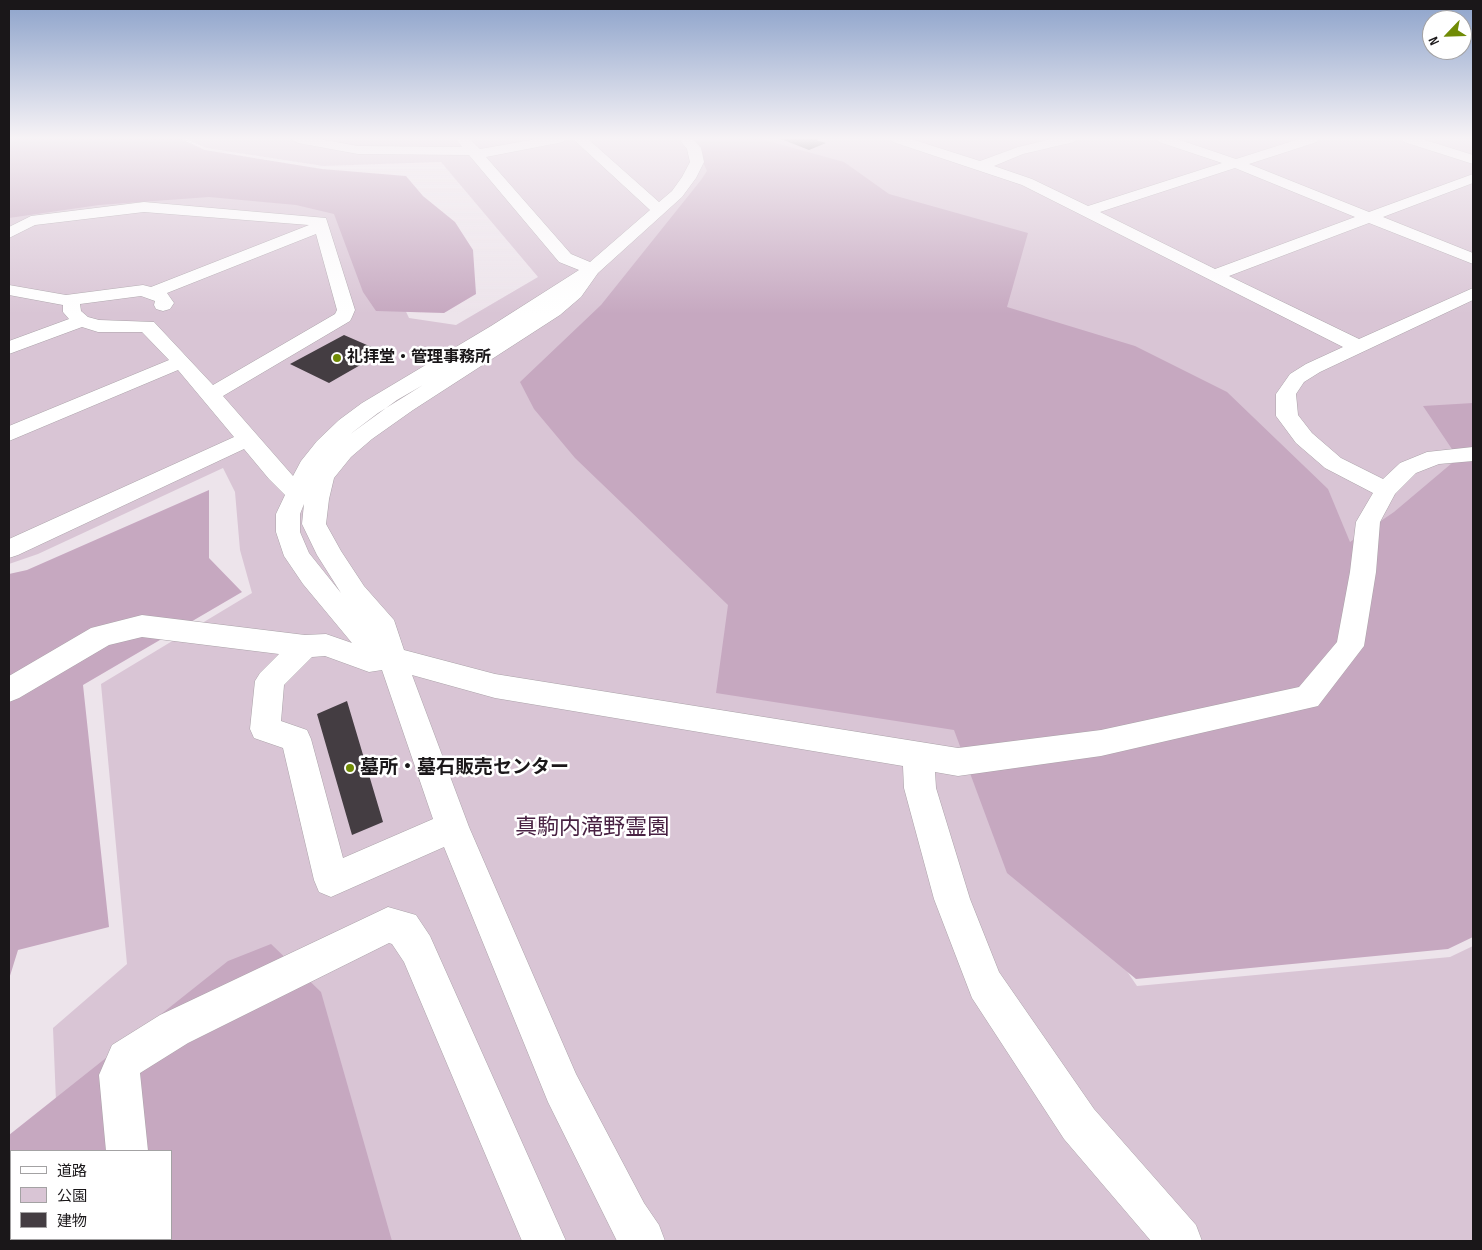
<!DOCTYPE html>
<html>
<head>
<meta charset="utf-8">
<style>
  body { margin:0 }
  #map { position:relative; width:1482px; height:1250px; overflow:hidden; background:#ede4eb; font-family:"Sofia Sans Condensed","Noto Sans JP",sans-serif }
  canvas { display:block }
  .frame { position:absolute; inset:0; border:10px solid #1a1719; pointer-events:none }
  .legend { position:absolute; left:10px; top:1150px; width:162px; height:90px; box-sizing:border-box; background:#fff; border:1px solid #a3a2a3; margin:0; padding:6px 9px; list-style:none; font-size:15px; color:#1a1719 }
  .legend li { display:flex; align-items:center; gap:10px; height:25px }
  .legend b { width:25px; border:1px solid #a3a2a3 }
  .north { position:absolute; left:1422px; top:10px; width:50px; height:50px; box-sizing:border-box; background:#fff; border:1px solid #a3a2a3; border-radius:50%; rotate:246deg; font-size:14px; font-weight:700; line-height:20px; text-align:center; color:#1a1719 }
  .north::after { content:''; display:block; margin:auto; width:18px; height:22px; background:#708b05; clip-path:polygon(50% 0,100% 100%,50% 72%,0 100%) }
</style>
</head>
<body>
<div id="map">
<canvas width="1482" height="1250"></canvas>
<div class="frame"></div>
<ul class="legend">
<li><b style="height:6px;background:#fff"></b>道路</li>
<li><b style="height:14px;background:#d9c5d5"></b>公園</li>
<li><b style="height:14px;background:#443d42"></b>建物</li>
</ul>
<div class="north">N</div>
</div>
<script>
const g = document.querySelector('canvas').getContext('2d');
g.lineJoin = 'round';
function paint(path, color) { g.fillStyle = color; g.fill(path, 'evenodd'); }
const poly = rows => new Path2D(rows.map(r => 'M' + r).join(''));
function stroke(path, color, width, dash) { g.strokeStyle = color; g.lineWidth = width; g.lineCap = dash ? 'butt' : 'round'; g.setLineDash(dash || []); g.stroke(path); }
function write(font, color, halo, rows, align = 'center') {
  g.font = font + ' "Sofia Sans Condensed","Noto Sans JP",sans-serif'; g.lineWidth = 5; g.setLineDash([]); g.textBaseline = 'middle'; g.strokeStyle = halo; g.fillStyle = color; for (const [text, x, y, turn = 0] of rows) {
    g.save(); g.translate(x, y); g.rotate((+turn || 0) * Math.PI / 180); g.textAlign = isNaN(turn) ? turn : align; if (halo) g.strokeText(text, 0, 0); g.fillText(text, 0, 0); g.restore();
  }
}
paint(poly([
  [186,139,1473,139,1473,465,1003,789,1137,986,1450,957,1473,946,1473,1241,62,1241,62,1239,171,1239,171,1151,58,1151,53,1028,127,964,101,684,252,593,240,550,235,492,223,468,38,554,9,564,9,203,218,192,346,209,390,278,409,318,456,325,538,277,441,162,323,166,206,148]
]), '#d9c5d5');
paint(poly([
  [9,139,181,139,205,150,322,169,406,176,423,196,455,222,473,250,476,294,444,313,376,311,363,292,334,214,296,205,209,197,99,205,9,218],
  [761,139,844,162,889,194,1028,233,1007,307,1135,346,1227,392,1328,489,1350,542,1394,512,1458,458,1423,406,1473,403,1473,937,1448,949,1136,979,1007,873,954,730,716,693,728,605,575,458,534,409,520,382,601,305,701,180,707,171,693,140],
  [209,490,209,558,242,592,83,685,109,927,18,950,9,979,9,574,27,570],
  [271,944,321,992,392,1241,9,1241,9,1135,228,961],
  [11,1151,171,1151,171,1239,11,1239]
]), '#c6a8c0');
paint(poly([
  [781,139,818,139,816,140,826,143,809,150],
  [344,335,383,352,329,383,290,364],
  [347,701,383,822,352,835,317,714]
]), '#443d42');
const minor = poly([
  [291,139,319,139,358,146,462,147,456,139,470,139,480,149,537,139,565,139,563,142,558,143,486,157,571,254,590,262,650,210,573,139,588,139,659,202,672,191,682,177,690,162,687,149,679,139,693,139,701,148,704,162,696,178,682,197,598,273,581,297,560,315,413,410,372,439,351,457,334,478,329,499,326,524,341,551,364,586,394,620,404,650,495,674,958,748,1101,730,1299,687,1337,642,1350,572,1356,522,1373,493,1325,468,1296,443,1276,416,1276,394,1290,374,1306,364,1343,347,1022,185,893,142,891,139,911,139,980,161,1018,147,1052,139,1076,139,1074,142,1023,154,994,166,1032,179,1088,206,1222,163,1159,142,1157,139,1177,139,1236,159,1299,139,1319,139,1317,142,1249,164,1369,212,1473,174,1473,183,1383,217,1473,253,1473,264,1369,223,1229,276,1359,339,1473,288,1473,300,1320,372,1304,382,1296,394,1298,415,1312,433,1341,458,1383,479,1400,463,1427,452,1473,447,1473,461,1439,464,1416,473,1395,494,1380,522,1376,572,1364,646,1318,706,1101,756,958,776,935,772,936,788,970,899,999,972,1094,1109,1196,1225,1202,1241,1151,1241,1064,1139,972,998,934,899,904,788,903,766,495,698,412,675,469,827,576,1074,644,1203,659,1225,665,1241,617,1241,548,1102,444,847,331,897,319,892,314,880,283,748,254,738,250,729,255,681,260,673,279,654,142,637,109,645,19,698,9,702,9,676,91,628,142,615,305,635,326,634,352,643,303,584,284,556,276,532,276,514,285,495,269,479,244,449,18,555,9,558,9,539,234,437,178,370,9,441,9,426,169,360,142,332,98,332,82,327,9,354,9,341,69,319,63,312,63,305,9,295,9,285,66,295,143,285,151,287,309,225,144,212,35,225,9,238,9,227,31,216,144,202,326,218,355,310,352,317,350,321,223,396,293,476,301,461,317,441,339,420,362,403,491,326,579,270,559,262,469,155,358,154,298,143,291,139],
  [1235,168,1355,217,1215,269,1100,212,1235,168],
  [316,234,337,310,335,314,213,385,154,322,99,320,88,317,81,311,80,304,141,296,155,301,154,305,156,309,163,311,170,309,174,303,167,293,316,234],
  [423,385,397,400,349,435,378,413,423,385],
  [304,504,302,524,317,555,341,593,309,553,300,532,300,514,304,504],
  [325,656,369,672,382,670,433,819,343,858,311,739,307,730,281,721,284,685,312,657,325,656],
  [1402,139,1422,139,1473,155,1473,164,1404,142,1402,139],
  [388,907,416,915,430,936,566,1241,522,1241,404,962,392,944,389,943,188,1043,140,1073,148,1151,106,1151,99,1075,112,1045,160,1015,388,907],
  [111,1239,155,1239,155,1241,111,1241,111,1239]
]);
stroke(minor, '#aba3a9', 1);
paint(minor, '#fff');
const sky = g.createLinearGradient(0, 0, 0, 314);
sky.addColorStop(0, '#8ca2ca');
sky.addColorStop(0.44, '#f7f3f6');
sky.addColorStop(1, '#f7f3f600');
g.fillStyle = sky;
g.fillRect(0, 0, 1482, 314);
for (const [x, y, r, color] of [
  [337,358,5,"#708b05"],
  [350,768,5,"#708b05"]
]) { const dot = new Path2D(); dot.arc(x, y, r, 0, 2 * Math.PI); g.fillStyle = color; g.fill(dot); stroke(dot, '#fff', 2); }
write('bold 16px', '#1a1719', '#fff', [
  ["礼拝堂・管理事務所",347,358]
], 'left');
write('bold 19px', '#1a1719', '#fff', [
  ["墓所・墓石販売センター",360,768]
], 'left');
write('22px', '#492243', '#fff', [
  ["真駒内滝野霊園",592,828]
]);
</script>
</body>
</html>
